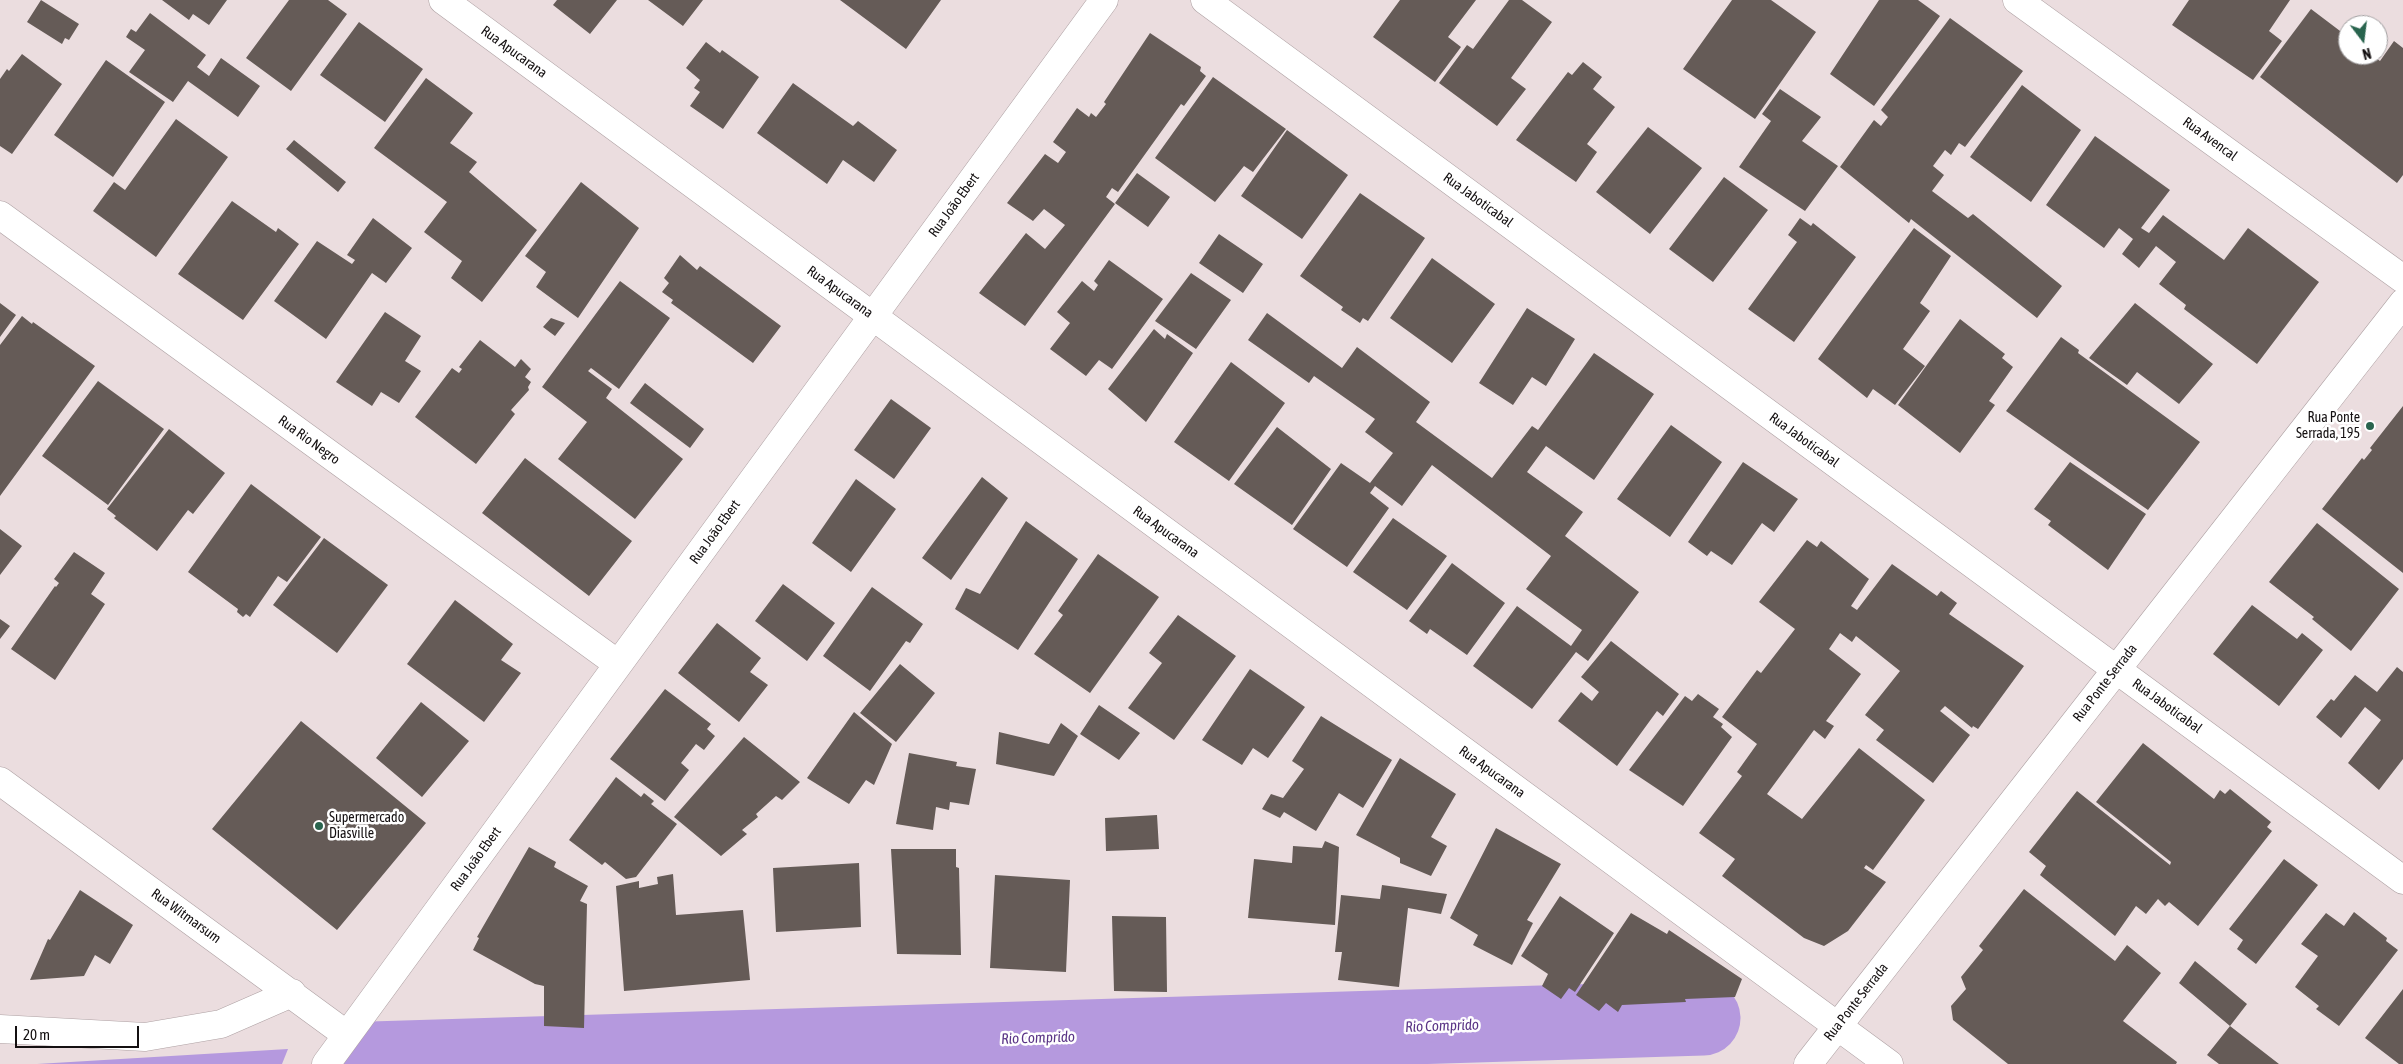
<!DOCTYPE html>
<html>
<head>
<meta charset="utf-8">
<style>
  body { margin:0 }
  #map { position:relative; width:2403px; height:1064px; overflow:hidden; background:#ebdddf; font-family:"Asap Condensed",sans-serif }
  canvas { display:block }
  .north { position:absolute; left:2338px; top:15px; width:50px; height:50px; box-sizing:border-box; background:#fff; border:1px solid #a19fa0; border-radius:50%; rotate:165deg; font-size:14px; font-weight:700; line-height:20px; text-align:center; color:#141011 }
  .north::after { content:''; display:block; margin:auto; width:18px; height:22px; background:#29644e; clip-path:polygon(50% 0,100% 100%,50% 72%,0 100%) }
  .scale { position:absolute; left:15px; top:1026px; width:124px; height:22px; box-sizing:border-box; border:2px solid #141011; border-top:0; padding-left:6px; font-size:15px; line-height:18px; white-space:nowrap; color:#141011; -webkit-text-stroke:4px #fff; paint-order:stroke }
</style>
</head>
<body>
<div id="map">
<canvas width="2403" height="1064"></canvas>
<div class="north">N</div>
<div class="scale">20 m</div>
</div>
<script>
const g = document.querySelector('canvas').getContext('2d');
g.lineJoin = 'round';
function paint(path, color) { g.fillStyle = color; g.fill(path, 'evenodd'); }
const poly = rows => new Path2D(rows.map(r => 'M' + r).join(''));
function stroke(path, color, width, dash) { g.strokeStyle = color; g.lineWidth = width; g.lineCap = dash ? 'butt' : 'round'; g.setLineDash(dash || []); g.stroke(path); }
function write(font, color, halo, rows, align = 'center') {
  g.font = font + ' "Asap Condensed",sans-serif'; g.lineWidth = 5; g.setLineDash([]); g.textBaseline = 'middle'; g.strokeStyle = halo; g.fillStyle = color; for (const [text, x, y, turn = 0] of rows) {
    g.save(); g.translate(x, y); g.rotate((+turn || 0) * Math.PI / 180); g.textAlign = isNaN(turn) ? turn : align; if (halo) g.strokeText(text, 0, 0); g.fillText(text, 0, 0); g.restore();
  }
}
paint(poly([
  [288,1049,282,1064,37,1064]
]), '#b599de');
stroke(poly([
  [372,1059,1703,1018]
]), '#b599de', 75);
paint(poly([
  [41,0,79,24,69,40,65,38,62,44,27,22],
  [162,0,227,0,209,25,193,14,189,20],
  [289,0,328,0,347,14,291,91,246,58],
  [557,0,617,0,590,34,553,5],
  [648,0,703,0,683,26],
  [840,0,941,0,906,49],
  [1400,0,1476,0,1448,37,1461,47,1435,82,1373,37],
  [1509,0,1522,0,1552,22,1511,78,1526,89,1497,126,1439,83,1467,45,1473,49],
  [1732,0,1771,0,1816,32,1755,119,1683,69],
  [1879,0,1918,0,1940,16,1874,106,1830,74],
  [2189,0,2290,0,2269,31,2282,41,2253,80,2172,25],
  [2311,9,2348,37,2348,55,2372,55,2380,61,2394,41,2403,48,2403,175,2397,183,2260,77],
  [150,13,206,55,197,67,209,76,221,58,260,86,238,117,188,81,173,102,129,72,145,50,126,37,131,29,136,32],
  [1950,18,2023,71,1965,147,1959,143,1951,155,1945,150,1933,166,1944,175,1932,191,1968,218,1973,214,2062,286,2037,318,1911,219,1909,223,1840,167,1874,120,1881,126,1888,117,1881,110],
  [359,22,423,69,385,122,320,75],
  [1150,33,1201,67,1200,71,1206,76,1184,106,1181,104,1118,192,1112,188,1106,197,1115,204,1025,326,979,293,1026,233,1045,249,1065,225,1044,209,1033,221,1007,203,1045,154,1058,163,1066,152,1053,142,1077,108,1089,117,1091,113,1096,117,1106,104,1104,102],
  [706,42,720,53,722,50,759,77,723,129,690,106,700,92,694,88,700,80,686,68],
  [22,54,62,84,12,154,0,146,0,79,7,69,9,71],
  [106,60,165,102,113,177,54,135],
  [1583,62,1602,77,1593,89,1615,107,1587,144,1597,152,1576,182,1516,140,1568,72,1572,75],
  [1213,77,1286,129,1253,172,1244,166,1215,202,1155,158],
  [426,78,473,113,450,143,477,162,469,172,537,230,482,302,451,278,462,261,424,232,447,202,374,148],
  [793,83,853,126,858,121,897,150,874,182,843,160,827,184,757,133],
  [2022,85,2081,130,2031,202,1970,157],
  [1780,89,1821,117,1802,141,1838,166,1805,211,1739,167,1771,121,1762,114],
  [176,119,228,157,156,257,93,211,114,182,125,190],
  [1648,127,1702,168,1650,234,1596,192],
  [1287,130,1348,175,1302,239,1241,196],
  [2095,136,2170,190,2141,228,2149,233,2163,215,2224,260,2248,228,2319,282,2257,364,2184,309,2186,305,2159,284,2176,262,2156,246,2139,268,2122,254,2133,239,2119,228,2104,248,2046,205],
  [294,140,346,182,338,192,286,149],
  [1137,173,1170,197,1148,227,1115,203],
  [1724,177,1768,210,1713,282,1669,249],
  [581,182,639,228,578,318,536,287,546,272,525,256],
  [1360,193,1425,238,1368,321,1363,318,1360,323,1341,310,1343,307,1300,276],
  [232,201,276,232,278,228,299,244,243,320,178,274],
  [373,218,412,248,386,283,372,273,326,339,274,301,317,241,352,264,355,260,347,255],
  [1800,218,1811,226,1813,223,1856,257,1794,342,1748,309,1797,242,1788,235],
  [1914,228,1951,256,1920,303,1930,311,1903,349,1925,366,1895,405,1873,389,1867,398,1818,359],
  [1219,234,1263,264,1243,293,1199,263],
  [680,255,697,270,700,266,781,326,753,363,671,303,673,300,662,292,669,283,664,278],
  [1432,258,1495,304,1452,363,1390,318],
  [1109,260,1163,299,1112,369,1099,360,1086,376,1050,349,1070,323,1057,312,1082,281,1094,291,1098,285,1094,281],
  [1191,273,1231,300,1196,349,1155,321],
  [620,281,670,318,619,389,591,368,588,371,612,389,606,398,683,459,635,519,558,459,587,422,542,387],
  [0,303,16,315,0,337],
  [2135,303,2213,364,2179,404,2137,372,2127,385,2089,358],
  [1527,308,1575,339,1546,386,1532,377,1513,405,1479,383],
  [385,312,421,336,405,361,421,371,399,403,381,392,372,406,336,382],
  [1267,313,1342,368,1357,347,1430,402,1416,422,1492,478,1532,426,1538,430,1594,353,1654,394,1594,480,1546,446,1527,472,1583,512,1565,536,1639,592,1588,661,1576,652,1532,709,1473,666,1517,606,1571,646,1582,630,1526,589,1551,556,1432,465,1402,506,1375,486,1370,493,1389,508,1347,567,1293,529,1341,463,1370,483,1393,453,1365,432,1375,419,1314,376,1309,383,1248,340],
  [22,316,32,324,33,322,95,366,0,496,0,345],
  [551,318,565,323,555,336,543,327],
  [1960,319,2005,354,2002,358,2013,367,1989,401,1995,405,1960,453,1898,405],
  [1154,329,1165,339,1167,334,1193,353,1146,422,1108,389],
  [2061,337,2079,350,2078,353,2200,442,2148,510,2006,411],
  [480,340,515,367,521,359,531,369,525,377,531,382,528,387,529,390,511,410,515,414,476,464,415,417,452,368,459,373,462,369,459,367],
  [1231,362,1285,403,1229,481,1174,442],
  [98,381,164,429,108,505,42,456],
  [645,383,704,429,690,448,630,403],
  [891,399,931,428,894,479,854,450],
  [2403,406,2403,573,2322,509,2362,458,2364,460,2372,450,2370,448],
  [1671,425,1722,462,1670,537,1617,499],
  [1277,427,1331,469,1292,525,1234,484],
  [169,429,225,473,193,514,188,510,157,551,114,518,116,516,107,509],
  [525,458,632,541,589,596,482,513],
  [1743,462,1798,499,1774,532,1762,523,1732,565,1711,551,1707,556,1688,542],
  [2070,462,2146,514,2108,570,2048,525,2051,521,2034,509],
  [982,477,1008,498,951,580,922,558],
  [856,479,896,509,851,572,812,543],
  [251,484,321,537,287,582,278,576,250,617,246,614,243,617,237,612,238,609,188,572],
  [1393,518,1447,556,1407,610,1353,572],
  [1026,521,1078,559,1018,650,955,609,966,588,980,594],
  [2317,523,2399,589,2351,651,2312,619,2314,617,2269,582],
  [0,529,22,546,0,575],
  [324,538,388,585,337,653,273,605],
  [1807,540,1817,547,1821,541,1869,579,1851,606,1857,610,1892,564,1937,596,1941,591,1957,603,1949,614,2024,666,1978,729,1973,726,1972,728,1945,706,1940,711,1970,735,1933,783,1876,740,1884,730,1865,715,1900,671,1856,636,1852,642,1840,633,1829,649,1861,674,1826,721,1834,726,1825,739,1814,730,1767,794,1802,819,1859,748,1925,800,1873,870,1866,865,1864,868,1886,882,1848,931,1824,946,1804,938,1722,876,1735,859,1699,833,1742,776,1737,772,1757,744,1722,717,1757,670,1761,673,1795,629,1759,602],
  [74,552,105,573,91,594,105,604,55,680,11,649,55,586,56,587,59,583,54,579],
  [1098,554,1159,597,1090,693,1034,654,1063,615,1058,611],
  [1452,563,1505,603,1467,655,1430,629,1427,634,1409,621],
  [783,584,835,623,807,661,755,621],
  [872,587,923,624,910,643,906,641,870,691,823,656],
  [455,600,513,644,501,660,521,673,484,722,407,664],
  [2252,605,2297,639,2302,633,2323,650,2279,706,2213,654],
  [1178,615,1236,656,1174,740,1128,708,1162,663,1149,653],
  [0,619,10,626,0,639],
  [717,623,761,658,750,672,768,685,739,722,678,673],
  [1611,641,1679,694,1663,716,1657,711,1617,766,1558,721,1581,692,1592,701,1599,692,1581,677],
  [900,664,935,693,896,742,860,713],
  [2397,667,2403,672,2403,759,2379,790,2348,763,2381,720,2365,707,2341,738,2316,717,2331,699,2334,701,2355,675,2377,692],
  [1250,669,1305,707,1268,758,1253,748,1242,765,1202,740],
  [665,689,711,724,707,729,715,736,704,750,696,744,681,763,689,770,665,801,610,759],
  [1698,694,1719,709,1713,717,1723,724,1721,727,1732,737,1683,806,1629,770,1685,696,1692,701],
  [421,702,469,741,422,797,376,758],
  [1099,705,1140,733,1119,760,1080,734],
  [854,712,892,744,874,785,866,780,849,804,807,778],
  [1321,716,1392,760,1363,808,1339,793,1316,831,1284,812,1280,818,1262,809,1271,794,1283,798,1304,769,1292,761],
  [301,721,426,823,337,930,212,829],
  [1061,723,1078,736,1054,776,996,764,999,732,1049,744],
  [744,737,800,782,782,800,776,796,756,814,758,817,742,830,747,834,721,856,674,817],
  [2143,743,2214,799,2220,790,2225,794,2230,789,2271,822,2267,827,2272,831,2198,926,2169,902,2165,906,2158,899,2146,914,2136,906,2115,936,2040,875,2046,866,2029,852,2077,791,2170,865,2171,862,2096,802],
  [909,753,957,762,956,766,976,769,969,805,950,802,949,810,936,807,933,830,896,824],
  [1400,758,1456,794,1431,837,1447,846,1431,876,1400,863,1400,858,1356,835],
  [616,777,641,797,644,793,654,801,651,804,677,824,636,877,626,879,605,862,602,865,569,840],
  [1157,815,1159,849,1106,851,1105,818],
  [1496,828,1561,864,1527,920,1533,923,1512,965,1473,945,1478,935,1450,918],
  [1325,841,1339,847,1335,925,1248,918,1254,859,1292,863,1293,846,1322,848],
  [529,847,556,862,554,867,588,886,580,901,587,904,584,1028,544,1026,544,986,535,984,473,950,479,938,477,937],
  [891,849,956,849,956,867,959,868,961,955,897,954],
  [2284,859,2318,885,2256,964,2237,949,2243,940,2229,929],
  [859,863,861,927,776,932,773,868],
  [673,874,676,915,743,910,750,980,624,991,616,886,639,881,639,888,658,884,657,877],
  [995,875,1070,880,1066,972,990,968],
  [1382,885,1447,894,1441,914,1408,908,1399,987,1338,980,1342,952,1335,952,1341,895,1380,899],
  [2024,889,2115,961,2127,945,2161,973,2123,1021,2177,1062,2176,1064,2008,1064,1953,1020,1951,1006,1966,989,1961,977,1983,950,1979,946],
  [80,890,133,925,110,964,95,955,84,976,30,980,48,939,50,940],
  [1560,896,1614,933,1575,992,1569,988,1561,999,1542,986,1548,974,1521,956],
  [2354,912,2387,938,2386,941,2398,950,2339,1026,2316,1009,2319,1006,2295,987,2318,956,2301,944,2326,913,2344,926],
  [1631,913,1667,934,1669,930,1742,979,1735,997,1685,999,1686,1002,1622,1005,1618,1012,1606,1003,1599,1011,1576,995],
  [1112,916,1166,917,1167,992,1114,991],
  [2195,961,2247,1004,2230,1026,2279,1064,2219,1064,2207,1055,2230,1026,2179,983],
  [2403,989,2403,1064,2399,1064,2365,1038]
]), '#655b57');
const minor = poly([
  [443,0,1889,1064],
  [1205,0,2403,880],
  [2017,0,2403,279],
  [0,215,618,664],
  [0,781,347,1035],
  [0,1029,145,1037,221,1024,292,993],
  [326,1064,1104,0],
  [1808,1064,2403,303]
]);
stroke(minor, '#aea1a3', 29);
stroke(minor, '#fff', 28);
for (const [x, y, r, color] of [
  [2370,426,5,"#29644e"],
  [319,826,5,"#29644e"]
]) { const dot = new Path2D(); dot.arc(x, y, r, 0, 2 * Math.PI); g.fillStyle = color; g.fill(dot); stroke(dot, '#fff', 2); }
write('14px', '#141011', '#fff', [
  ["Rua Apucarana",514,52,36],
  ["Rua Avencal",2210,139,36],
  ["Rua Jaboticabal",1478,200,36],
  ["Rua João Ebert",954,205,-54],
  ["Rua Apucarana",840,292,36],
  ["Rua Rio Negro",309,440,36],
  ["Rua Jaboticabal",1804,440,36],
  ["Rua João Ebert",715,532,-54],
  ["Rua Apucarana",1166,532,36],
  ["Rua Ponte Serrada",2105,683,-52],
  ["Rua Jaboticabal",2167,706,36],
  ["Rua Apucarana",1492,772,36],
  ["Rua João Ebert",476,859,-54],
  ["Rua Witmarsum",186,916,36],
  ["Rua Ponte Serrada",1856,1002,-52]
]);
write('14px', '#141011', '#fff', [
  ["Rua Ponte",2360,418],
  ["Serrada, 195",2360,434],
  ["Supermercado",329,818,"left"],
  ["Diasville",329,834,"left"]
], 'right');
write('italic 15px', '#5a3486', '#fff', [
  ["Rio Comprido",1442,1026,-2],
  ["Rio Comprido",1038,1038,-2]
]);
</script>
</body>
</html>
